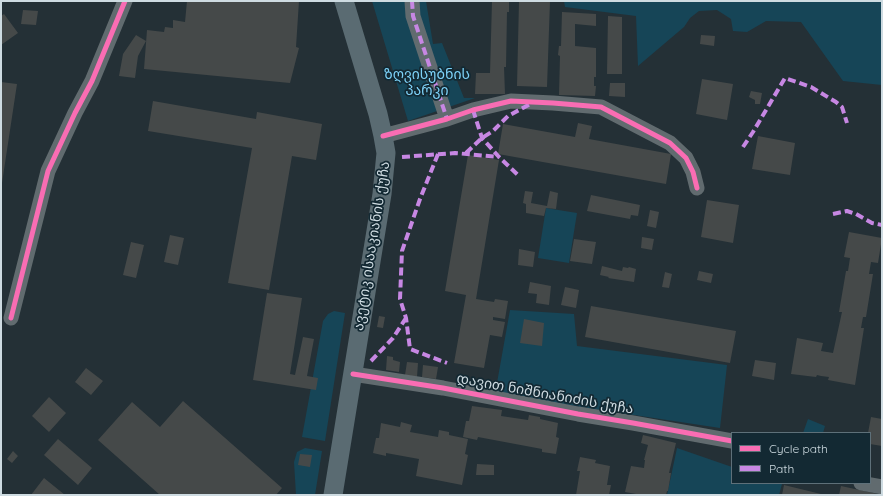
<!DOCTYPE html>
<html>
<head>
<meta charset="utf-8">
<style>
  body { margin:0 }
  #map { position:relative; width:883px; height:496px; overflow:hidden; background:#243036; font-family:Quicksand,sans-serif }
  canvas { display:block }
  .frame { position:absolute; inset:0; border:2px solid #cedbe1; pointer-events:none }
  .legend { position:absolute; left:731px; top:432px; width:140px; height:52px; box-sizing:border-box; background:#132933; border:1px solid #5e7079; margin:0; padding:5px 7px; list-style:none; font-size:12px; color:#cedbe1 }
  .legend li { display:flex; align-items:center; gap:8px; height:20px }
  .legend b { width:20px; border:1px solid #5e7079 }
</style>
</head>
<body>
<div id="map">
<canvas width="883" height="496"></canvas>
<div class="frame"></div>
<ul class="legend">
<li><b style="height:5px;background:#f96db3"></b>Cycle path</li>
<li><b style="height:5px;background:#c787e3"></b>Path</li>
</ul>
</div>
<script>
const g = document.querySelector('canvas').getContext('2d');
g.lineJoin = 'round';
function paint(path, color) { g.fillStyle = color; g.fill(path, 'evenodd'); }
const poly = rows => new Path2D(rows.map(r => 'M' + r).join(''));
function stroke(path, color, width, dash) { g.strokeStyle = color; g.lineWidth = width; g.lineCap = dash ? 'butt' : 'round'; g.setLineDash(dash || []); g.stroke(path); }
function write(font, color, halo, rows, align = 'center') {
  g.font = font + ' Quicksand,"Noto Sans Georgian",sans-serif'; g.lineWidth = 3.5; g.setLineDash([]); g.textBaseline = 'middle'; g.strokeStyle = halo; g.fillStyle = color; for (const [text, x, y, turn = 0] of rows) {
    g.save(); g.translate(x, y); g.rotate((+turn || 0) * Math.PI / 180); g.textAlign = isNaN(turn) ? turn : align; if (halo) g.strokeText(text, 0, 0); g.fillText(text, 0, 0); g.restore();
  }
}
paint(poly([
  [372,1,426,1,433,44,442,43,464,98,475,98,408,121],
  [564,1,882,1,882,85,843,81,801,22,766,21,747,32,733,31,731,19,717,10,699,11,690,18,684,27,638,66,636,16,565,7],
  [546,208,577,213,569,263,538,258],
  [510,310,574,314,577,346,727,365,720,428,495,394],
  [334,311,345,313,325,441,302,437,323,321,328,314],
  [808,419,825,426,823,433,803,433],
  [305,448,322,451,315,495,296,495,294,462,297,452],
  [677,448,732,467,732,483,782,484,779,495,667,495]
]), '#164557');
paint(poly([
  [187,1,299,1,296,47,299,48,290,83,144,69,147,30,164,32,165,27,173,28,173,20,185,22],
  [492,1,509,1,509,12,507,12,506,67,504,67,505,94,475,94,476,73,490,73],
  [519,1,550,1,547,87,517,86],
  [23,10,38,11,36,25,21,24],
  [562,12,596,14,596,26,575,24,575,46,596,48,596,77,594,77,594,86,596,86,595,96,559,95,560,56,558,55,559,46,561,46],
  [4,14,18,33,1,45,1,16],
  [608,16,622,17,622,74,607,74],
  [136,35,146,41,138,56,135,78,119,76,123,54],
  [701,35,715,36,714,46,700,44],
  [702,79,733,84,727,120,696,114],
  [1,82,17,84,2,183,1,183],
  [610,83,625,83,625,97,609,96],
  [751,91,762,93,760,104,755,104,755,100,749,97],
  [153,101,256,119,257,112,322,124,316,160,292,156,269,290,228,283,252,148,148,131],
  [578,123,592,126,589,139,671,154,666,184,498,154,503,124,575,137],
  [758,136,795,143,790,175,752,169],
  [468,155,499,160,476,299,494,302,495,299,508,301,505,319,493,317,493,320,505,322,502,337,490,335,484,368,454,363,466,295,445,291],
  [525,191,533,192,531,203,547,206,550,191,558,193,556,209,546,208,544,216,526,213,526,204,523,203],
  [591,195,640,205,638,216,631,215,630,219,587,211],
  [707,200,739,205,733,243,701,237],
  [650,210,659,212,656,228,647,226],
  [849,232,882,238,878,263,871,262,869,274,873,274,866,317,863,317,861,328,864,328,855,385,828,380,829,377,821,376,817,375,816,377,791,374,797,338,823,343,821,351,833,353,842,312,839,312,846,271,848,271,850,258,844,257],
  [170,235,184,238,178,265,164,262],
  [642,237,654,239,652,250,641,248],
  [574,239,596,242,592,264,570,261],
  [131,242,144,245,136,278,123,275],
  [519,249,535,252,533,267,518,265],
  [602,266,622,271,623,267,628,268,629,267,636,269,634,282,608,278,609,277,600,275],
  [699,271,713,274,711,283,697,280],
  [665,272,672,274,669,288,662,287],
  [530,282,551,286,549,305,536,303,537,294,528,293],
  [565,287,579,290,576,308,561,305],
  [267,293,302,298,290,374,295,375,303,337,314,339,307,376,318,378,316,390,253,380],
  [591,306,736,331,730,363,585,337],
  [379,316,385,317,383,328,377,327],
  [524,319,544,323,542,346,520,343],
  [387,356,393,357,393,360,400,362,399,372,386,370],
  [755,360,776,363,774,380,752,376],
  [407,362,418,363,417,377,405,375],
  [423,365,438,367,436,379,422,377],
  [86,368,103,381,91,395,75,382],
  [49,397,66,413,49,432,32,416],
  [183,401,282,488,276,495,160,495,98,440,132,402,160,427],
  [472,406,502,410,501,416,528,420,529,415,540,417,540,419,558,423,556,437,559,438,556,454,542,452,542,449,478,437,477,440,463,437,466,421,469,421],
  [871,417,882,419,882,446,870,444,870,433,868,433],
  [401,422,412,425,410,432,438,437,439,430,449,432,449,435,468,439,465,454,468,455,462,485,416,476,419,459,386,453,386,456,373,453,376,438,379,438,381,423,400,427],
  [643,435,676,443,669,473,671,473,668,491,667,491,666,495,635,495,636,494,625,492,631,466,644,468,645,460,644,460,648,445,641,443],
  [58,439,92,468,78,485,44,455],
  [13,451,18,456,12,463,7,459],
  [300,454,312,455,310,467,298,465],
  [580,457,596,460,595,463,610,466,607,485,611,485,609,495,576,495,580,471,577,471],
  [477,464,494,465,494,475,476,475],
  [44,478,65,495,31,495],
  [784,485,821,494,821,495,782,495],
  [841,486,878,494,878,495,839,495]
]), '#454949');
stroke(poly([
  [412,1,413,16,447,119],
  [383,136,447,119,473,110,511,101,553,103,601,107,670,143,686,158,693,172,697,188],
  [11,318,48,171,75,113,92,81,125,1],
  [353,374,443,388,578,414,633,423,732,441],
  [861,483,882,487]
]), '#616b6f', 15);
stroke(poly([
  [333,495,382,194,386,153,383,136,378,114,344,1]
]), '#5a6b72', 19);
stroke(poly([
  [412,1,413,16,447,119],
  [473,110,482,138,499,157,520,177],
  [743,147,753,132,785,78,811,87,836,102,842,107,847,123],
  [466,153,482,138,493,131,508,116,532,103],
  [438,154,420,199,402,251,400,299,406,318,410,349,447,363],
  [402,157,455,153,499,157],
  [833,214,847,211,856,214,872,223,882,225],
  [371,361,393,338,406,318]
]), '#c787e3', 4, [8, 4]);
stroke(poly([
  [383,136,447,119,473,110,511,101,553,103,601,107,670,143,686,158,693,172,697,188],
  [11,318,48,171,75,113,92,81,125,1],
  [353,374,443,388,578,414,633,423,732,441]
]), '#f96db3', 5);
write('14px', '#7dd1f7', '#132933', [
  ["ზღვისუბნის",427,75],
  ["პარკი",427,91]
]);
write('14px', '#cedbe1', '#132933', [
  ["ავეტიკ ისააკიანის ქუჩა",372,246,-81],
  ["დავით ნიშნიანიძის ქუჩა",545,394,10]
]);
</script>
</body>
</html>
